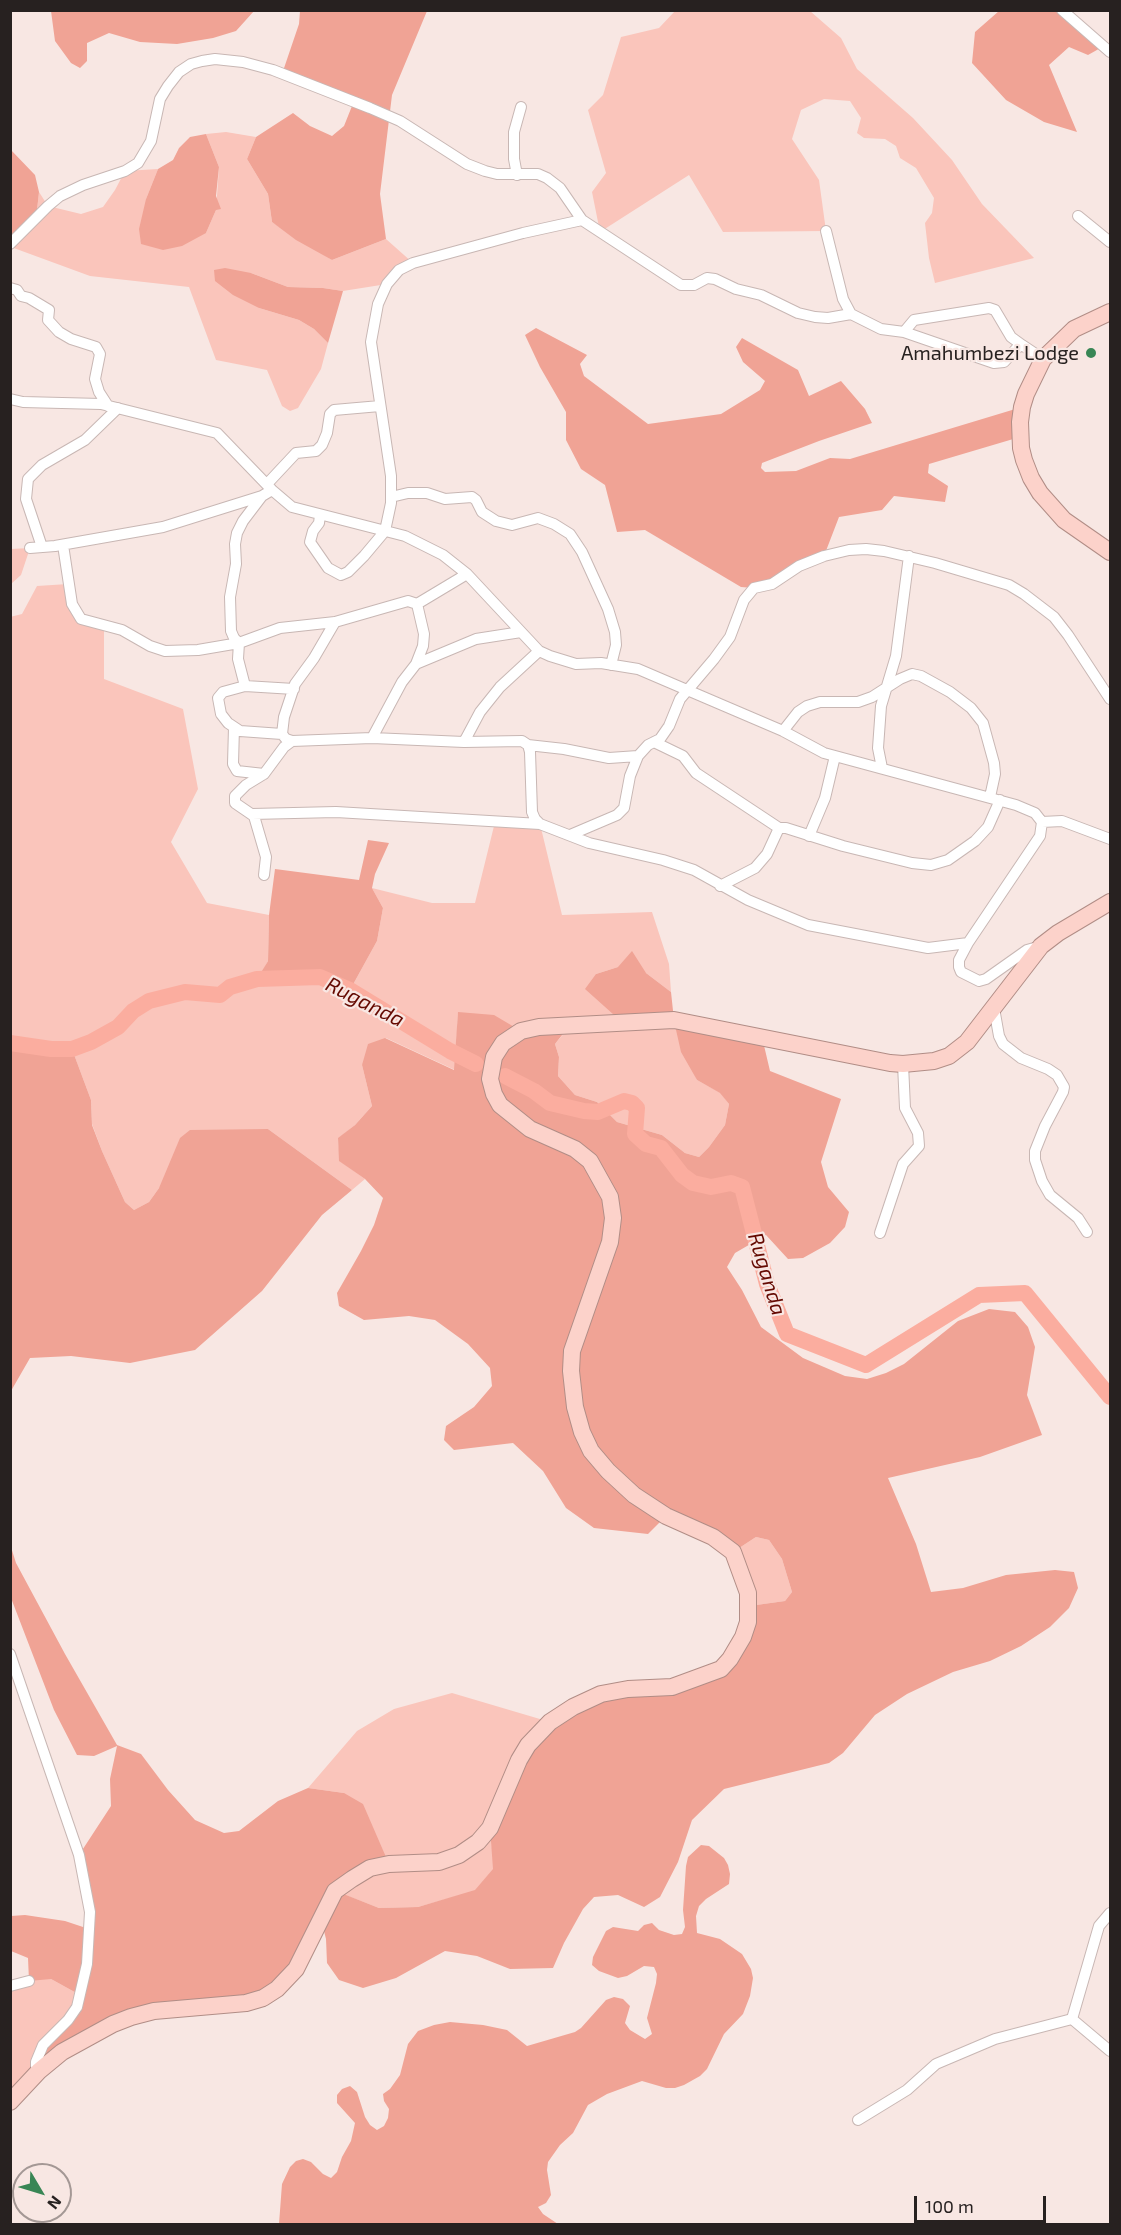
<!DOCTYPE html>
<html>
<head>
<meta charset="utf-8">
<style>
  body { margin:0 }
  #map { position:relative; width:1121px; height:2235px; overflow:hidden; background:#f8e7e3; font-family:"Exo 2",sans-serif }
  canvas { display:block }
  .frame { position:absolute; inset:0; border:12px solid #272120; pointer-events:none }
  .north { position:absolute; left:12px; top:2163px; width:60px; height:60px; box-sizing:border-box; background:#f8e7e3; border:2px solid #a49895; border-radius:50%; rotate:128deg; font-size:16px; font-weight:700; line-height:24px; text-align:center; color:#272120 }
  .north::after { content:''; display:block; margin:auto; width:21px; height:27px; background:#398655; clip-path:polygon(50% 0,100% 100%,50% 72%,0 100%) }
  .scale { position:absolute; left:914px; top:2196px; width:132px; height:27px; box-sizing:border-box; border:3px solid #272120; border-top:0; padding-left:8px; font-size:18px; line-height:21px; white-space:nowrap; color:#272120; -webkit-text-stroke:4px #f8e7e3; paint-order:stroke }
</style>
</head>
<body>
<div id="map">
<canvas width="1121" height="2235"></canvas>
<div class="frame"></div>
<div class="north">N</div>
<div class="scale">100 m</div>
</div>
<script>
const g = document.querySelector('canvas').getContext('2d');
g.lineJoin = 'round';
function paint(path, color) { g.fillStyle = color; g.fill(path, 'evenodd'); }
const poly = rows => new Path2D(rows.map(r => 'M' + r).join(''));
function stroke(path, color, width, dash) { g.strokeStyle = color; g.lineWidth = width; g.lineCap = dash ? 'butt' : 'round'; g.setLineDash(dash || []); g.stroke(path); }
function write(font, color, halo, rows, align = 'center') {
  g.font = font + ' "Exo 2",sans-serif'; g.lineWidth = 4.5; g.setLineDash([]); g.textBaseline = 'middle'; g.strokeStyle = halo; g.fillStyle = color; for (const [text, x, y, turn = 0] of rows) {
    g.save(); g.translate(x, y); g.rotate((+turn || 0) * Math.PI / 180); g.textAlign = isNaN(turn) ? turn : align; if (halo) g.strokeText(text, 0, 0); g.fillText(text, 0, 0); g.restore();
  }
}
paint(poly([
  [675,11,810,11,841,38,857,69,913,118,952,160,982,204,1034,258,935,283,929,258,925,223,932,213,934,198,916,168,900,158,896,146,885,139,864,138,857,133,861,118,850,101,824,99,801,110,792,139,819,180,826,231,723,232,689,175,600,232,592,192,606,173,588,110,603,95,621,37,659,28],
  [226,132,256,137,247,159,268,194,272,222,332,260,386,239,413,263,387,284,343,291,323,288,288,287,251,273,259,308,299,320,314,329,328,343,321,369,298,408,290,411,282,406,267,370,216,360,189,287,90,276,11,247,36,219,39,192,48,206,81,214,103,207,115,190,125,171,158,169,146,199,206,233,216,210,219,167,206,134],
  [30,548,21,575,11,584,11,549],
  [68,584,76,613,104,624,104,679,183,709,198,789,171,842,207,903,269,915,268,961,258,979,320,977,350,990,377,941,383,908,372,888,432,903,475,903,495,822,540,824,562,915,652,912,669,964,671,992,646,973,618,967,596,974,674,1020,697,1080,721,1093,729,1104,725,1125,709,1147,699,1157,685,1153,662,1135,617,1122,597,1102,575,1095,558,1076,559,1057,555,1044,570,1026,521,1031,458,1013,455,1070,386,1038,362,1065,372,1106,355,1125,338,1139,340,1161,365,1179,352,1190,268,1129,159,1188,149,1202,134,1210,125,1202,102,1151,92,1124,91,1100,72,1049,51,1049,11,1043,10,617,22,614,37,586],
  [756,1537,769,1540,782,1559,792,1592,785,1601,749,1606,733,1552],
  [452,1693,550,1722,490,1828,494,1869,475,1891,418,1907,379,1908,335,1891,344,1793,308,1788,357,1731,394,1709],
  [38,1978,51,1979,80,1995,11,2102,11,1986]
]), '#fac5bb');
paint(poly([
  [51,11,254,11,236,31,213,38,177,44,140,42,109,33,87,43,87,61,80,68,71,63,55,41],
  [300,11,427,11,392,95,380,194,386,239,332,260,296,240,272,222,268,194,247,159,256,137,293,113,310,126,332,136,344,126,354,101,282,74,299,24],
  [999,11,1062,11,1104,46,1088,55,1069,47,1049,65,1077,132,1044,122,1006,100,972,63,975,32],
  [206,134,219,167,216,196,221,209,216,210,206,233,182,246,163,250,141,244,139,229,146,199,158,169,173,160,179,148,190,137],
  [11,150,35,175,39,192,36,219,11,244],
  [225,268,251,273,288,287,323,288,343,291,328,343,314,329,299,320,259,308,233,295,215,281,214,270],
  [536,328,587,355,580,364,584,376,648,424,721,414,760,390,765,381,743,362,736,347,742,338,798,370,809,396,841,381,865,409,872,423,819,441,762,463,761,468,765,472,796,471,830,458,850,459,1022,407,1020,437,929,464,928,473,948,486,945,502,894,496,882,510,839,517,824,556,754,588,741,587,645,530,617,532,605,485,581,469,566,440,566,412,540,367,525,335],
  [368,840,389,843,375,874,372,888,383,908,377,941,350,990,320,977,257,979,268,961,269,915,275,869,359,880],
  [632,951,646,973,671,992,674,1020,762,1037,770,1071,841,1099,821,1162,828,1187,849,1212,845,1227,830,1243,803,1258,788,1259,766,1235,735,1253,727,1267,742,1290,761,1327,803,1358,845,1376,867,1379,886,1373,904,1364,958,1321,989,1309,1015,1312,1028,1327,1035,1347,1027,1395,1042,1435,980,1457,888,1478,916,1544,931,1592,963,1588,1006,1575,1055,1570,1074,1572,1078,1588,1069,1608,1050,1627,1021,1646,990,1661,953,1672,907,1694,875,1715,843,1753,829,1763,724,1789,692,1820,678,1862,660,1897,644,1907,618,1895,594,1897,583,1909,564,1943,553,1968,510,1969,477,1956,445,1951,396,1978,363,1988,339,1980,327,1963,326,1939,321,1919,277,1989,154,2011,39,2071,50,2037,80,1995,51,1979,29,1981,28,1958,11,1951,11,1916,25,1915,65,1921,89,1929,79,1855,111,1806,110,1779,117,1746,94,1756,77,1755,54,1710,11,1598,10,1544,16,1563,65,1654,117,1745,141,1754,168,1790,195,1820,224,1833,239,1831,278,1801,308,1788,344,1793,363,1804,389,1864,336,1891,379,1908,418,1907,475,1890,493,1869,490,1828,512,1774,573,1707,721,1668,749,1606,785,1601,792,1592,782,1559,769,1540,756,1537,733,1552,666,1516,648,1534,594,1528,566,1508,543,1471,513,1443,454,1450,444,1440,446,1426,474,1407,492,1386,490,1368,468,1344,435,1320,409,1316,364,1320,339,1306,337,1293,361,1251,374,1225,383,1198,365,1179,339,1161,338,1138,355,1125,372,1106,362,1065,368,1044,385,1038,454,1070,458,1012,494,1015,521,1031,570,1025,555,1044,559,1057,558,1076,575,1095,597,1102,617,1122,662,1135,685,1153,699,1157,709,1147,725,1125,729,1104,720,1093,697,1080,681,1052,674,1021,623,1023,585,989,596,974,618,967],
  [11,1043,51,1049,72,1049,91,1100,92,1125,102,1151,125,1202,134,1210,149,1202,159,1188,180,1138,190,1130,268,1129,352,1190,322,1215,262,1291,195,1350,130,1363,71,1356,30,1358,11,1391],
  [701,1845,709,1846,724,1858,728,1865,730,1874,729,1884,706,1899,699,1906,696,1916,697,1933,720,1939,742,1954,751,1969,753,1978,750,1996,743,2014,724,2034,707,2069,700,2076,684,2085,675,2088,666,2088,642,2081,607,2094,588,2105,573,2133,560,2145,548,2162,547,2170,551,2195,546,2203,538,2207,543,2214,558,2224,279,2224,282,2184,290,2167,296,2161,303,2159,311,2162,323,2174,331,2178,337,2172,342,2157,351,2141,355,2123,337,2103,337,2095,342,2089,350,2086,357,2092,365,2117,370,2125,377,2130,384,2126,388,2118,389,2109,384,2101,383,2094,390,2089,400,2075,408,2044,418,2031,434,2025,450,2022,483,2025,507,2030,527,2046,575,2032,581,2028,606,2000,614,1997,623,1999,630,2006,625,2023,630,2030,645,2039,652,2034,647,2018,656,1983,657,1974,654,1967,644,1966,627,1976,618,1978,599,1971,592,1965,593,1957,606,1931,613,1927,638,1931,644,1925,652,1923,659,1930,674,1935,682,1934,685,1927,683,1910,686,1866,688,1857]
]), '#f0a395');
stroke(poly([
  [10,1043,51,1049,72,1049,91,1042,118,1027,133,1011,149,1001,185,992,220,995,230,987,257,979,320,977,350,990,450,1051,476,1064],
  [505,1076,534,1091,550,1103,584,1111,598,1112,624,1101,632,1103,637,1108,635,1134,646,1144,661,1148,682,1175,693,1183,711,1187,731,1183,742,1187,767,1284,787,1334,866,1365,979,1295,1025,1293,1110,1397]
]), '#fbad9f', 16);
const minor = poly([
  [1062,10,1110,52],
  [517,175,514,159,514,132,521,107],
  [1078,216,1110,242],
  [826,231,843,299,851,314],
  [10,244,48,206,60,196,83,185,125,171,138,163,151,141,160,99,168,86,179,72,191,64,202,61,215,59,243,62,273,70,370,108,400,121,467,164,485,171,497,174,538,174,547,178,560,188,582,220,681,285,694,285,707,278,715,279,736,289,761,295,798,313,815,317,828,318,851,314,881,329,904,332,994,363,1004,362,1017,348,1022,345,1043,359],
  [10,288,17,290,21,296,29,298,49,310,48,320,59,332,71,339,96,347,100,354,95,379,99,392,108,406],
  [904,332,914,320,989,308,995,310,1011,337,1022,345],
  [10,399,23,402,101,404,217,433,272,490,292,507,405,536,443,555,467,574,539,651,550,656,576,664,601,663,638,669,783,731,824,753,1016,805,1035,813,1042,822,1040,836,968,943,959,960,959,967,961,972,979,981,986,979,1027,950,1041,946],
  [267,484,296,453,316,451,322,445,327,433,330,414,334,410,380,406],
  [272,490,262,496,243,521,237,533,235,544,236,564,230,597,231,631,234,638,239,643,280,628,335,622,408,601,417,604],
  [391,497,408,493,427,493,445,499,472,497,476,500,482,512,496,521,512,525,538,518,554,524,570,534,582,552,608,609,615,632,616,645,611,665],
  [320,515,319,523,313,531,310,542,328,568,341,575,348,572,364,556,385,531,391,503,391,476,371,342,378,304,387,284,399,270,413,263,523,233,582,220],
  [63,545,72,604,81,619,122,630,150,646,165,651,198,650,239,643,238,659,245,686,223,692,218,698,221,714,228,723,240,731,282,734],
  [42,547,26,499,28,479,42,465,85,440,118,408],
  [30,548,55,546,163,527,262,496],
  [335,622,314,658,295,684,284,717,282,734,286,739,292,741,372,738,464,742,522,741,528,745,530,752,532,812,535,819,540,824,589,843,663,860,694,870,748,900,808,925,928,948,968,943],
  [416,664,476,639,521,632],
  [245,686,294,689],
  [234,727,233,764,237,771,264,774],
  [783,731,798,712,807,706,820,702,858,702,872,697,900,679,912,674,921,676,950,692,971,708,983,723,994,763,995,774,990,797],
  [372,738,402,682,416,664,423,646,424,634,417,604,467,574],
  [464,742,480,712,500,687,539,651],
  [654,742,683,756,696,773,779,828],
  [528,745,564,749,609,758,638,756],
  [882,768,878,748,881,706,896,656,909,556],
  [252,814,336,812,540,824],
  [1042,822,1062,821,1110,839],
  [570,835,617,815,624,808,630,776,638,756,648,745,660,739,669,726,680,699,714,659,730,637,744,600,754,588,772,584,799,566,824,556,849,550,866,549,884,551,935,563,1009,585,1024,594,1054,617,1068,635,1110,699],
  [809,836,825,798,835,756],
  [264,875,266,857,254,816,235,803,235,796,246,785,264,774,284,747,292,741],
  [720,886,755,868,767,854,779,828,786,828,843,846,912,863,931,865,948,860,975,841,988,827,1000,800],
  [994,1008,999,1036,1003,1044,1021,1058,1048,1069,1057,1075,1064,1087,1063,1092,1045,1126,1035,1151,1035,1160,1042,1181,1050,1195,1078,1218,1087,1232],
  [880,1233,903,1164,919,1146,918,1133,905,1108,903,1064],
  [10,1654,79,1855,90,1912,87,1964,77,2007,68,2020,43,2045,36,2062,36,2066,39,2071],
  [10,1986,29,1981],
  [1072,2019,1099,1926,1110,1913],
  [858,2120,907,2090,936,2064,995,2039,1072,2019,1110,2051]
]);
const trunk = poly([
  [1110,312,1074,329,1043,359,1026,394,1022,407,1020,422,1021,448,1024,460,1031,478,1040,493,1064,520,1110,552],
  [10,2102,39,2071,62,2052,113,2024,131,2017,154,2011,246,2003,263,1998,277,1989,296,1969,335,1891,352,1879,370,1868,389,1864,439,1862,459,1855,478,1842,490,1828,519,1760,528,1745,550,1722,573,1707,601,1694,628,1689,672,1687,721,1669,730,1659,743,1637,748,1622,748,1593,733,1552,713,1537,666,1516,634,1495,608,1471,591,1451,582,1432,575,1407,571,1371,572,1351,610,1242,613,1218,610,1197,590,1161,575,1149,530,1129,500,1105,494,1094,490,1079,494,1057,503,1043,521,1031,539,1027,674,1020,890,1063,903,1064,934,1061,949,1056,967,1042,1041,946,1058,933,1110,902]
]);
stroke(minor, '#c8b7b4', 12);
stroke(trunk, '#b18d86', 18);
stroke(minor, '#fff', 10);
stroke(trunk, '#fcd2ca', 16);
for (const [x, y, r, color] of [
  [1091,353,6,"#398655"]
]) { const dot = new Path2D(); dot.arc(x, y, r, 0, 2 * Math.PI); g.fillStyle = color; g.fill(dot); stroke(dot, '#f8e7e3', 2); }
write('20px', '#272120', '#f8e7e3', [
  ["Amahumbezi Lodge",1079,353]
], 'right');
write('italic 21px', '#650a02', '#f8e7e3', [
  ["Ruganda",365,1002,27],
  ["Ruganda",767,1274,73]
]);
</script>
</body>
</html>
